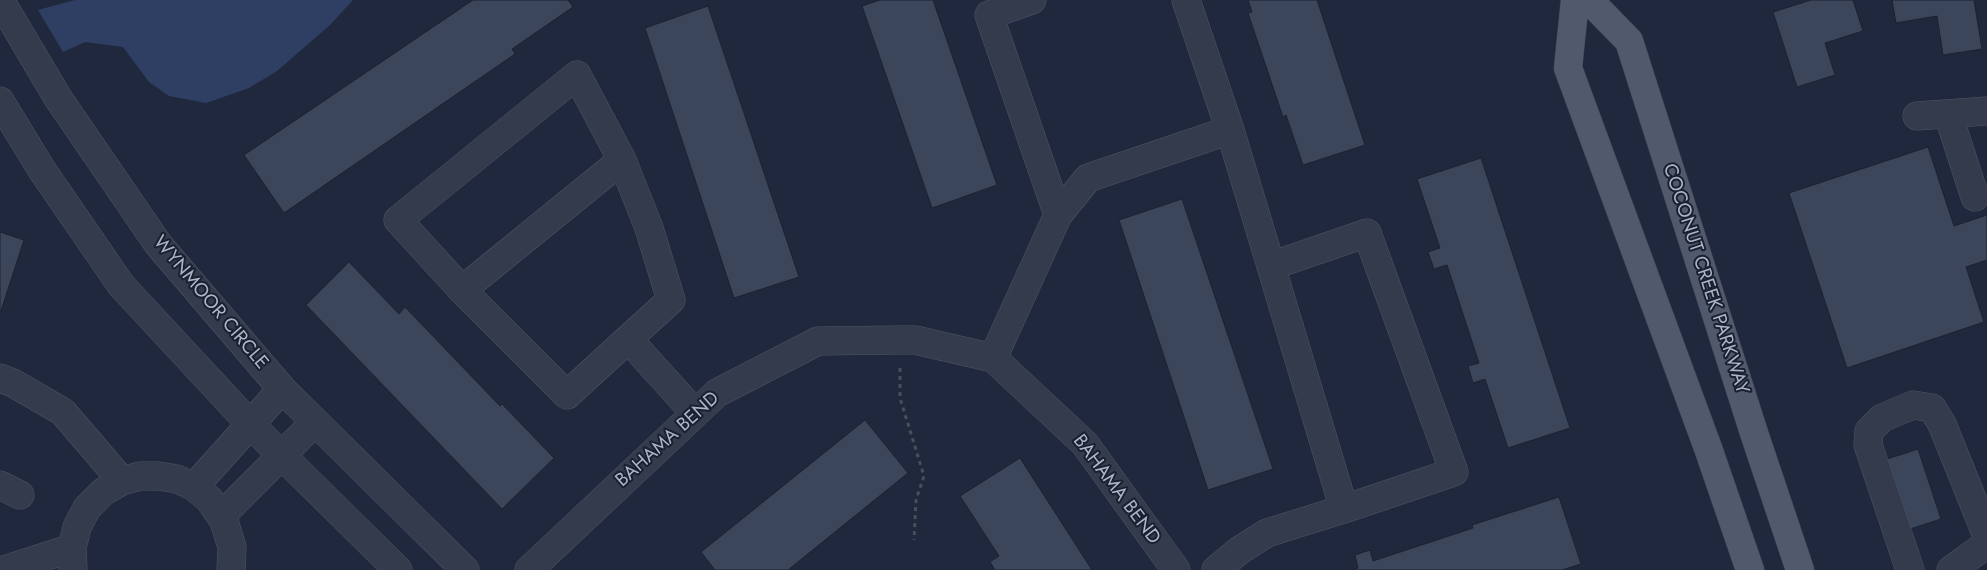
<!DOCTYPE html>
<html>
<head>
<meta charset="utf-8">
<style>
  body { margin:0 }
  canvas { display:block; background:#1f283c }
</style>
</head>
<body>
<canvas width="1987" height="570"></canvas>
<script>
const g = document.querySelector('canvas').getContext('2d');
g.lineJoin = 'round';
function paint(path, color) { g.fillStyle = color; g.fill(path, 'evenodd'); }
const poly = rows => new Path2D(rows.map(r => 'M' + r).join(''));
function stroke(path, color, width, dash) { g.strokeStyle = color; g.lineWidth = width; g.lineCap = dash ? 'butt' : 'round'; g.setLineDash(dash || []); g.stroke(path); }
function write(font, color, halo, rows, align = 'center') {
  g.font = font + ' Jost,sans-serif'; g.lineWidth = 4; g.setLineDash([]); g.textBaseline = 'middle'; g.strokeStyle = halo; g.fillStyle = color; for (const [text, x, y, turn = 0] of rows) {
    g.save(); g.translate(x, y); g.rotate((+turn || 0) * Math.PI / 180); g.textAlign = isNaN(turn) ? turn : align; if (halo) g.strokeText(text, 0, 0); g.fillText(text, 0, 0); g.restore();
  }
}
paint(poly([
  [75,0,353,0,330,25,277,71,249,88,206,103,169,96,149,82,123,47,85,42,63,52,38,10]
]), '#2f3f63');
const building = poly([
  [473,0,568,0,573,7,512,49,515,54,284,213,244,155,473,0],
  [880,0,933,0,997,185,932,208,862,6,880,0],
  [1248,0,1317,0,1365,145,1303,165,1286,115,1283,117,1248,13,1252,12,1248,0],
  [1811,0,1853,0,1863,31,1825,43,1835,75,1797,87,1773,12,1811,0],
  [1892,0,1974,0,1982,49,1943,55,1937,16,1896,23,1892,0],
  [708,6,799,277,734,298,645,28,708,6],
  [1928,147,1954,226,1987,215,1987,260,1966,267,1984,322,1847,368,1789,193,1928,147],
  [1481,158,1570,428,1508,448,1485,379,1473,383,1468,366,1479,363,1447,265,1434,269,1428,252,1440,248,1417,179,1481,158],
  [1182,199,1273,469,1208,490,1119,220,1182,199],
  [0,232,24,240,0,314,0,232],
  [349,262,399,314,405,307,500,406,502,404,554,458,502,509,306,305,349,262],
  [865,420,908,473,788,570,715,570,701,552,865,420],
  [1918,449,1941,519,1904,531,1881,461,1918,449],
  [1020,458,1092,570,995,570,990,562,999,556,960,496,1020,458],
  [1559,497,1581,564,1562,570,1351,570,1358,568,1355,555,1370,550,1373,561,1473,528,1472,525,1559,497]
]);
paint(building, '#3b465b');
stroke(building, '#1b2232', 1);
const minor = poly([
  [0,0,58,98,158,244,282,389,465,570],
  [1032,0,989,15,1058,215],
  [1186,0,1230,130],
  [0,101,42,170,121,285,251,425,398,570],
  [1948,114,1975,197],
  [1917,116,1987,111],
  [462,290,622,160],
  [628,339,567,395,462,290,398,220,577,75,622,160,649,228,671,300,628,339,695,413],
  [993,358,1058,215,1088,178,1230,130,1271,266],
  [0,378,13,383,63,412,122,481],
  [0,485,20,495],
  [194,487,282,389],
  [221,516,315,422],
  [4,570,72,548],
  [73,570,72,548,77,527,87,508,103,492,122,481,140,476,159,476,177,479,194,487,209,499,224,521,232,547,231,570],
  [529,570,717,393,818,341,899,340,915,340,993,358,1085,444,1176,570],
  [1216,570,1240,550,1267,533,1344,509,1454,472,1367,233,1271,266,1344,509],
  [1910,570,1868,445,1869,431,1882,418,1913,405,1932,408,1942,424,1987,536],
  [1951,570,1987,544]
]);
const major = poly([
  [1575,0,1568,68,1708,448,1750,570],
  [1589,0,1629,41,1754,433,1800,570]
]);
stroke(minor, '#4e5566', 29);
stroke(major, '#3c4455', 29);
stroke(poly([
  [900,368,900,398,924,476,916,500,914,540]
]), '#3f545a', 3, [4, 4]);
stroke(minor, '#333b4c', 28);
stroke(major, '#51596c', 28);
write('19px', '#aeb5c8', '#192030', [
  ["COCONUT CREEK PARKWAY",1705,279,72],
  ["WYNMOOR CIRCLE",210,303,50],
  ["BAHAMA BEND",668,440,-42],
  ["BAHAMA BEND",1116,490,53]
]);
</script>
</body>
</html>
